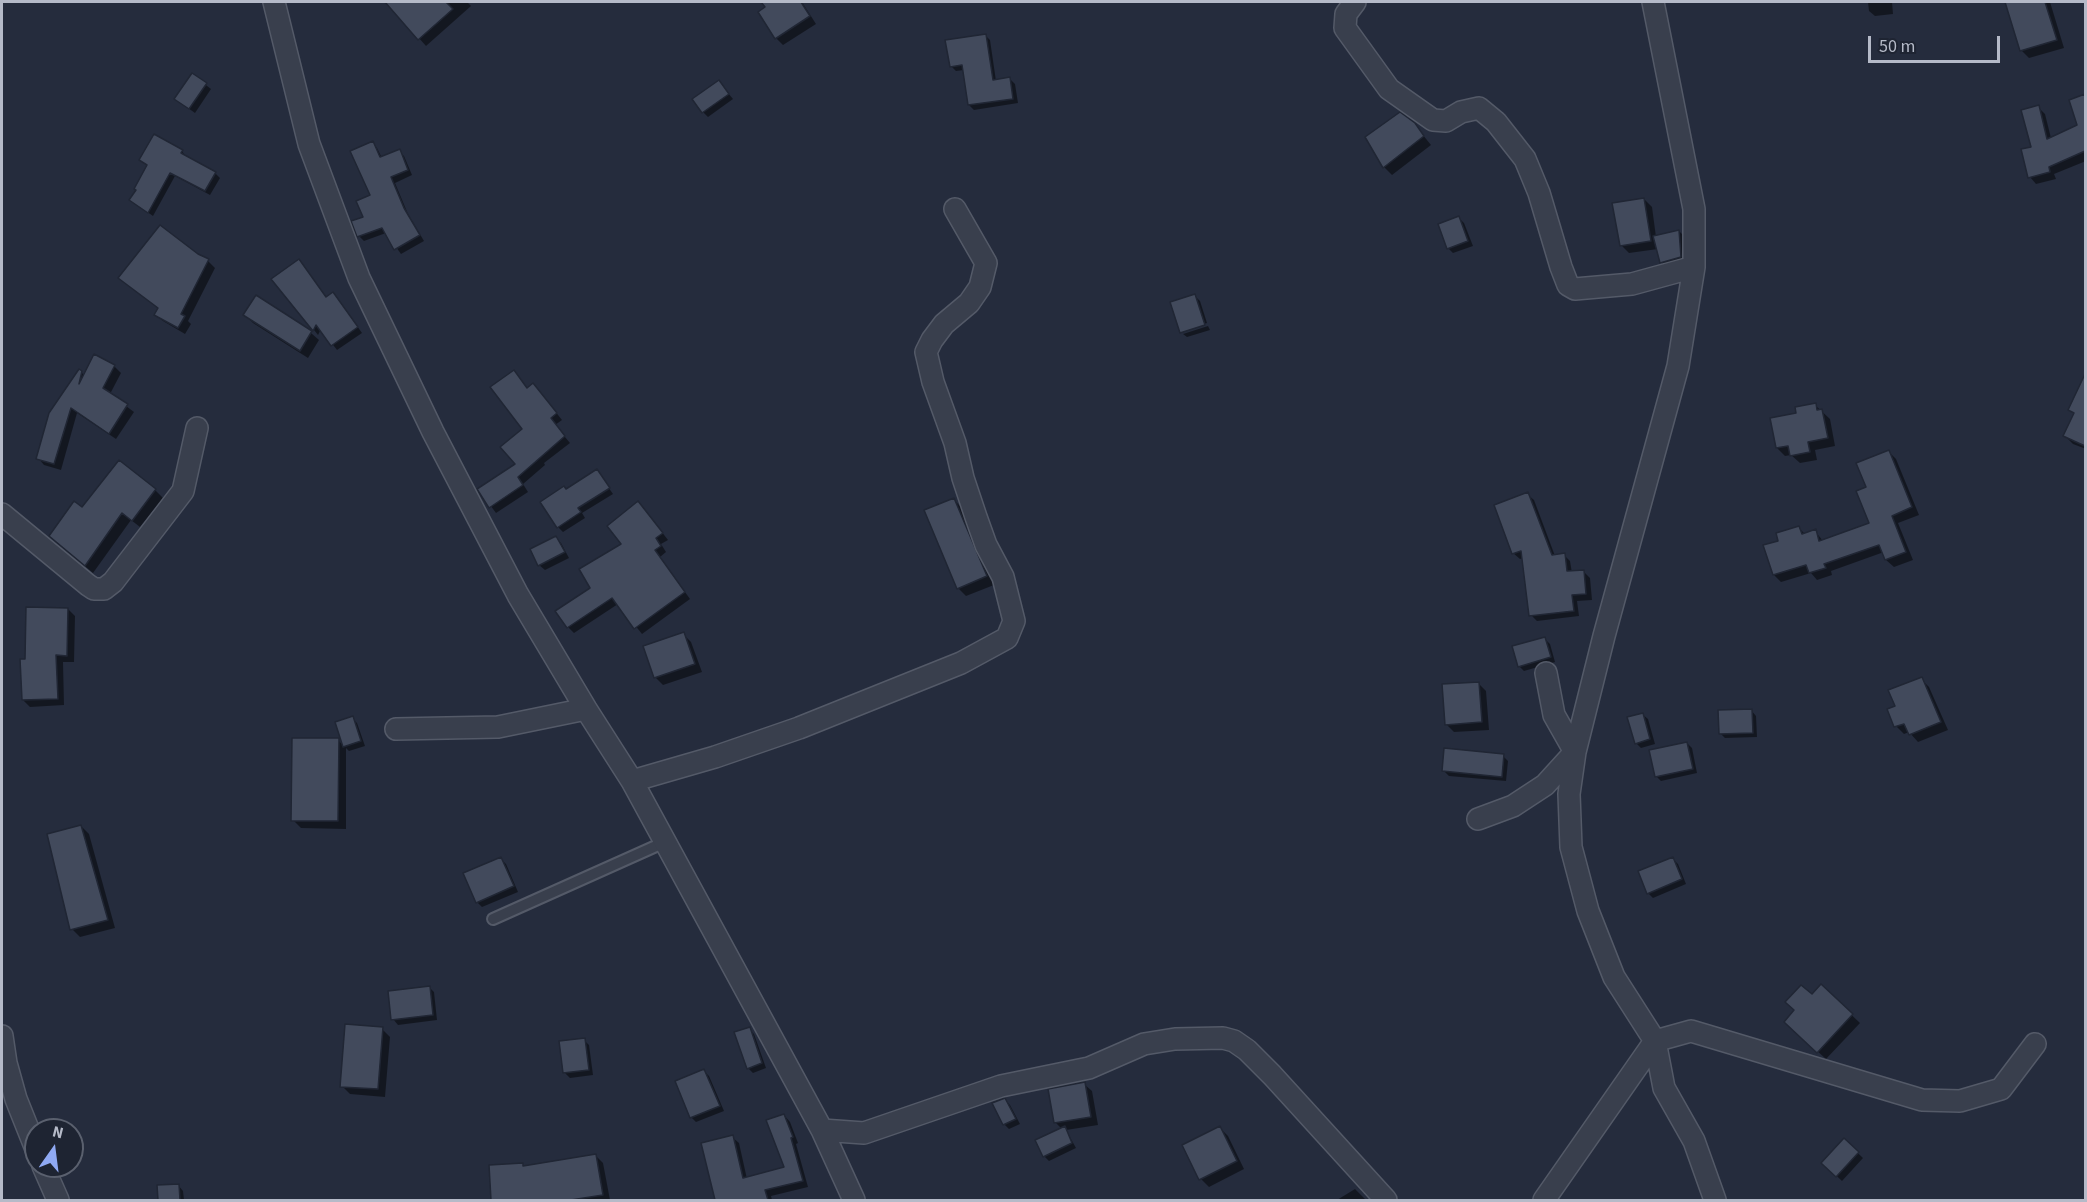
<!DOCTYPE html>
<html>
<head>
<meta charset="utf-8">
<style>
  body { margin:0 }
  #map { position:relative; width:2087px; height:1202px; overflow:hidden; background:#252c3d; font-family:"Source Sans 3",sans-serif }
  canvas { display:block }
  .frame { position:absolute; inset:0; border:3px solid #b5bac8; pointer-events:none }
  .north { position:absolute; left:24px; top:1118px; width:60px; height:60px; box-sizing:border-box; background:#1e2432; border:2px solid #5a606e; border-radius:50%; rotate:14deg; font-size:16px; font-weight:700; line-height:24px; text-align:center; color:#b5bac8 }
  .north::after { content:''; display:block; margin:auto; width:21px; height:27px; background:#8fa9f3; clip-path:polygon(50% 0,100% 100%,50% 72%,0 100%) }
  .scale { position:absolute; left:1868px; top:36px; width:132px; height:27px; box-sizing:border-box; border:3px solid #b5bac8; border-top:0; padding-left:8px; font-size:18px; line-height:21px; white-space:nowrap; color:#b5bac8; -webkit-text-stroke:4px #1e2432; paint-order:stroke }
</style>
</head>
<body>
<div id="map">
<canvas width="2087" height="1202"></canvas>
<div class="frame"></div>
<div class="north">N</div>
<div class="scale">50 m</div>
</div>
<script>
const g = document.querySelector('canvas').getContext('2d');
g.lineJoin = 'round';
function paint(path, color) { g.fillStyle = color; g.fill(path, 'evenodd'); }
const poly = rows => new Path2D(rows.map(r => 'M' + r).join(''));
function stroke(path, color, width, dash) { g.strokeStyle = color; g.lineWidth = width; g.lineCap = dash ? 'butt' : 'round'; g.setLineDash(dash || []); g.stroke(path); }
paint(poly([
  [387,2,467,2,471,6,426,46],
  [763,2,802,2,816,24,783,45,776,38,767,8],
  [1868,2,1892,2,1893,14,1875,16,1869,11],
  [2007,2,2050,2,2064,48,2029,58,2021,50],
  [985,35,990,40,996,81,1010,79,1015,84,1018,103,974,110,969,105,964,70,956,71,951,66],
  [193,75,211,89,195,113,181,103],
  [719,82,733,99,708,117,703,112],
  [2086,96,2086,161,2054,174,2056,179,2036,184,2030,177,2038,107,2045,114,2051,138,2079,126,2070,101],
  [1414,124,1431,145,1392,175,1384,167],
  [372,143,377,148,382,158,399,151,404,156,412,175,395,183,408,214,424,241,401,254,386,233,364,241,359,236,372,196],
  [182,151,186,157,215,173,220,178,210,195,175,176,153,216,136,204,138,190,148,166,141,160],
  [1644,199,1652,207,1656,237,1679,231,1684,236,1686,262,1666,267,1661,262,1658,249,1629,253,1621,245],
  [1459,218,1464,223,1473,246,1453,253,1448,248],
  [197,255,208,261,215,268,188,321,191,324,185,334,163,321,156,314,159,309,120,278],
  [299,261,327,298,338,299,362,333,337,350,321,329,318,335,314,330,274,279],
  [1195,296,1200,301,1207,323,1182,331,1182,333,1181,332],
  [256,297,311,333,319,340,308,358,253,323,245,315],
  [1208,326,1210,330,1187,337,1183,334],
  [114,366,121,373,110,394,134,412,116,439,77,413,61,470,44,465,38,458,81,372,85,376],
  [514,372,528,389,539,391,562,420,555,425,570,443,544,463,545,465,523,484,528,492,496,513,479,490,517,464,524,429],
  [2086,377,2086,449,2073,444,2065,436,2075,415,2070,410],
  [1815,405,1830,419,1835,446,1815,450,1817,460,1800,463,1791,455,1785,456,1777,448],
  [1888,451,1896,459,1919,515,1898,523,1913,560,1894,567,1886,560,1884,552,1831,571,1832,575,1817,580,1811,573,1781,582,1774,575,1780,542,1799,528,1805,534,1815,531,1823,541,1871,524,1868,488],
  [597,471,613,494,582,513,585,518,563,532,558,527,566,490],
  [155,490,163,498,140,527,131,520,93,573,59,544,83,510],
  [1527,494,1534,500,1555,556,1564,555,1570,561,1572,573,1584,572,1590,578,1592,600,1577,601,1579,616,1537,621,1531,615,1523,558,1520,559,1513,553],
  [953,499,961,507,994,585,966,596,958,588],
  [644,509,668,540,661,544,666,552,660,557,690,599,642,634,618,604,574,633,568,627,623,544],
  [556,538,561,543,569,558,545,570,539,565],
  [68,609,75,616,74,662,63,662,64,705,30,707,23,700,26,660],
  [683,634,691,642,702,672,663,685,655,677],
  [1545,639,1550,644,1555,662,1524,671,1519,666],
  [1921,679,1929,687,1948,730,1918,742,1909,732,1904,734,1896,726,1897,706],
  [1478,683,1486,691,1489,730,1454,732,1446,724],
  [1751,710,1756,716,1757,737,1725,738,1720,733],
  [1642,714,1648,719,1655,744,1641,748,1636,743],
  [352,718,357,723,365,746,349,751,346,748,346,829,301,828,293,820,338,740,344,746],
  [1687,743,1692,748,1697,773,1661,781,1656,776],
  [1503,756,1508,761,1506,781,1449,776,1444,771],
  [81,826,89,834,115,928,80,937,72,929],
  [501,859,506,864,518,892,482,907,477,902],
  [1673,859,1678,864,1686,884,1653,898,1648,893],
  [429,987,434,992,437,1020,398,1025,393,1019],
  [1822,987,1860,1023,1826,1059,1794,1030,1812,997],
  [382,1029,390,1037,385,1097,350,1094,342,1086],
  [749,1029,754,1034,766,1068,753,1073,748,1068],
  [584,1040,589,1045,593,1075,570,1078,565,1073],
  [704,1071,709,1076,724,1111,696,1122,691,1117],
  [1084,1084,1092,1091,1098,1125,1066,1130,1076,1148,1049,1161,1044,1156,1062,1129,1055,1122],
  [1005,1100,1010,1105,1020,1124,1009,1129,1004,1124],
  [784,1115,790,1122,798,1143,796,1144,808,1187,771,1196,772,1200,716,1200,703,1144,732,1137,739,1143,747,1179,786,1168],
  [1220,1128,1228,1136,1244,1169,1209,1187,1201,1179],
  [1844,1140,1863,1158,1842,1181,1823,1163],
  [595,1155,603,1163,610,1200,492,1200,490,1166,522,1165,525,1167],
  [178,1185,183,1191,184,1200,160,1200,159,1187],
  [1355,1189,1366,1200,1337,1200]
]), '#0007');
const building = poly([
  [385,2,446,2,453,9,418,40,385,2],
  [761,2,801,2,810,16,775,39,758,12,765,7,761,2],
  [2005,2,2045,2,2057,40,2020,51,2005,2],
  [986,34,993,80,1010,77,1013,99,968,105,962,65,950,67,945,40,986,34],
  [192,73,207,83,189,109,174,99,192,73],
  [719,80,729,94,702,113,692,99,719,80],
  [2085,94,2085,151,2049,167,2050,172,2028,178,2021,149,2031,147,2021,110,2039,105,2047,139,2077,125,2069,100,2085,94],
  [1400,112,1415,123,1424,136,1383,168,1365,137,1400,112],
  [154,134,183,150,181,153,216,172,205,191,170,173,148,213,129,200,136,190,134,189,147,165,139,160,154,134],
  [373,141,380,157,400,149,408,170,391,177,404,208,420,235,394,250,382,228,357,237,351,221,363,217,356,201,370,195,350,151,373,141],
  [1644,198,1651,241,1620,246,1612,203,1644,198],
  [1459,216,1468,241,1447,249,1438,224,1459,216],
  [160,225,198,254,209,259,181,314,185,316,178,328,154,315,158,308,118,278,160,225],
  [1679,230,1681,257,1660,263,1653,236,1679,230],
  [299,259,326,297,333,292,358,327,331,346,316,325,313,331,271,279,299,259],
  [1195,294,1205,325,1180,333,1170,302,1195,294],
  [256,295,312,331,300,351,243,315,256,295],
  [94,354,115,365,103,388,128,404,109,434,71,408,54,464,36,459,49,413,79,369,82,371,79,384,94,354],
  [514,370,527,388,533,383,557,413,551,418,565,436,518,477,523,485,489,508,477,489,515,464,500,447,522,429,490,387,514,370],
  [2085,374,2085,446,2063,436,2074,413,2068,410,2085,374],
  [1816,403,1817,410,1822,409,1828,438,1808,442,1810,452,1790,456,1788,446,1776,448,1770,418,1796,413,1795,407,1816,403],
  [1889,450,1912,507,1892,516,1906,552,1885,560,1879,545,1824,564,1826,568,1809,573,1806,565,1773,575,1763,545,1778,541,1776,533,1799,526,1802,534,1816,529,1819,541,1869,523,1856,491,1866,487,1856,463,1889,450],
  [119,460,156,489,132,521,122,513,85,566,49,536,74,501,82,507,119,460],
  [597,469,610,488,578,508,581,512,557,528,540,502,564,486,566,489,597,469],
  [1528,492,1552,555,1565,553,1567,571,1584,570,1586,594,1572,595,1574,611,1529,616,1521,551,1512,554,1494,505,1528,492],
  [954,498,987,576,957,589,924,510,954,498],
  [638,501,663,533,656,538,661,546,655,550,685,592,634,629,612,598,567,628,555,611,590,588,579,569,621,544,607,526,638,501],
  [556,536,565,552,538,566,530,549,556,536],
  [26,607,68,608,67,656,56,655,58,699,22,700,20,659,25,659,26,607],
  [684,632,695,664,654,678,643,646,684,632],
  [1545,637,1551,657,1518,667,1512,646,1545,637],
  [1922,677,1941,722,1909,735,1904,724,1894,727,1887,709,1895,706,1888,690,1922,677],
  [1479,682,1482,722,1445,725,1442,684,1479,682],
  [1752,709,1753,733,1719,734,1718,710,1752,709],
  [1643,713,1650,739,1635,744,1627,717,1643,713],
  [353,716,361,741,343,747,335,722,353,716],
  [292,738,339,738,338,821,291,821,292,738],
  [1687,742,1693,769,1655,777,1649,750,1687,742],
  [1444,748,1504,754,1502,777,1442,771,1444,748],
  [81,825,108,920,70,930,47,834,81,825],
  [501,857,514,886,476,903,463,873,501,857],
  [1673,857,1682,879,1647,894,1638,871,1673,857],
  [1821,984,1853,1014,1817,1053,1784,1022,1794,1010,1785,1002,1801,985,1812,994,1821,984],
  [430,986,433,1015,391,1020,388,991,430,986],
  [345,1024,383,1027,378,1089,340,1087,345,1024],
  [750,1027,762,1063,747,1069,734,1032,750,1027],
  [585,1038,589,1070,563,1073,559,1041,585,1038],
  [704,1069,720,1106,690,1118,675,1081,704,1069],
  [1085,1082,1091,1117,1054,1123,1048,1089,1085,1082],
  [1005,1098,1016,1119,1003,1125,992,1103,1005,1098],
  [784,1114,793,1137,791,1138,803,1181,765,1190,768,1200,715,1200,701,1143,733,1135,743,1178,784,1167,766,1120,784,1114],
  [1065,1126,1072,1143,1043,1157,1035,1140,1065,1126],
  [1220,1126,1237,1161,1199,1180,1182,1145,1220,1126],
  [1844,1138,1859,1152,1836,1177,1821,1163,1844,1138],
  [596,1154,603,1195,571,1200,491,1200,489,1165,523,1163,523,1166,596,1154],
  [179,1184,180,1200,158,1200,157,1185,179,1184]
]);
paint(building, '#424a5c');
stroke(building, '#202634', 1.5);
const service = poly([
  [493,919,665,842]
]);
const minor = poly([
  [274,2,309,144,359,278,433,432,518,595,586,709,632,781,822,1130,854,1200],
  [1355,2,1346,14,1345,28,1389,89,1433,120,1446,121,1461,112,1479,108,1496,122,1525,159,1539,193,1561,267,1568,285,1575,289,1632,284,1694,267],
  [1653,2,1694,209,1694,267,1678,366,1604,636,1575,752,1569,794,1571,847,1588,911,1614,977,1655,1041,1664,1088,1694,1141,1715,1200],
  [2,514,88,585,94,589,104,589,113,582,183,491,197,428],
  [396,729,498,727,586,709],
  [632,781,715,757,799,728,961,663,1007,638,1014,621,1003,577,986,545,976,517,963,478,955,443,933,382,926,352,932,340,944,324,969,303,980,287,986,263,955,209],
  [1478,819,1513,806,1545,785,1575,752,1554,715,1546,673],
  [2,1036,6,1063,16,1099,36,1149],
  [822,1130,864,1133,1001,1086,1089,1068,1144,1044,1175,1039,1223,1038,1234,1041,1247,1050,1272,1075,1386,1200],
  [43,1166,58,1200],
  [1544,1200,1655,1041,1691,1031,1922,1100,1960,1101,2001,1089,2035,1044]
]);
stroke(service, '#545a68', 14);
stroke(minor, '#545a68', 24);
stroke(service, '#393f4d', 10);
stroke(minor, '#393f4d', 21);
</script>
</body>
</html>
